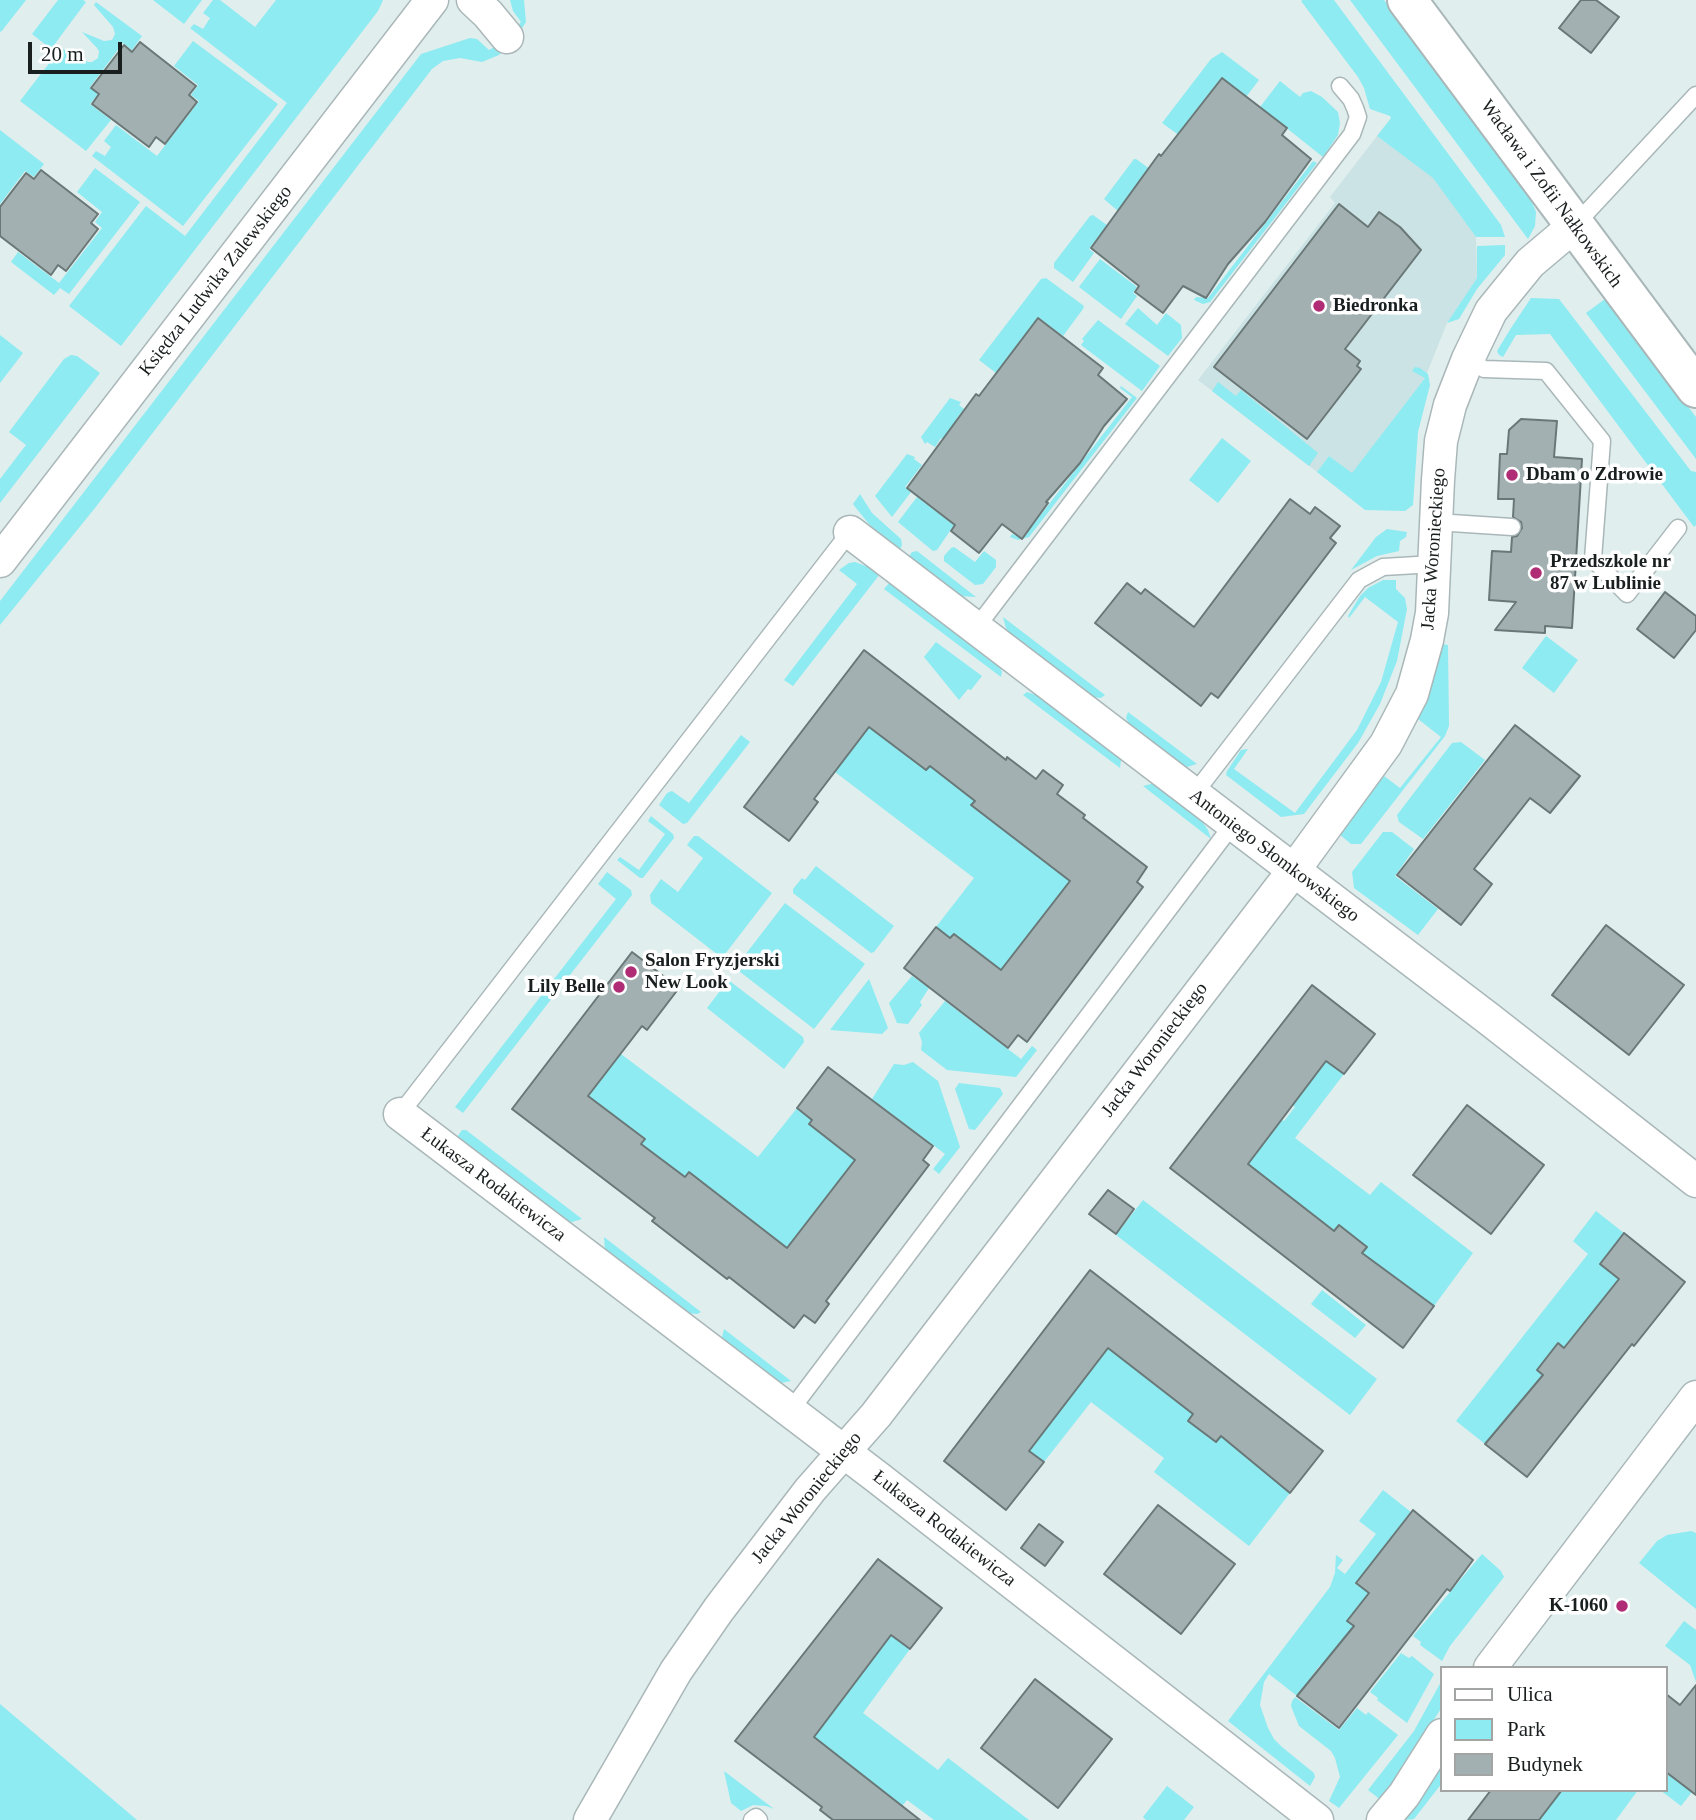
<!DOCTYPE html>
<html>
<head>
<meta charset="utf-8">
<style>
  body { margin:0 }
  #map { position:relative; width:1696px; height:1820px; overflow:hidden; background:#e0eeee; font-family:Georgia,serif }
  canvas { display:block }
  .legend { position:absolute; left:1440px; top:1666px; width:228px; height:126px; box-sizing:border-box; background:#fff; border:2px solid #a3a5a5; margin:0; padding:9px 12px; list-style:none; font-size:21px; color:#191e1e }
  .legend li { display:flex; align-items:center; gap:14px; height:35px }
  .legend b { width:35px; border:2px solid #a3a5a5 }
  .scale { position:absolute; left:28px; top:42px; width:94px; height:32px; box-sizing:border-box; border:4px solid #191e1e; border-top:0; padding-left:9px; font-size:21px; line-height:24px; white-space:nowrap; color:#191e1e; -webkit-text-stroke:5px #fff; paint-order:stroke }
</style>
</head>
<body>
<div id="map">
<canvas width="1696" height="1820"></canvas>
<ul class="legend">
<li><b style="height:9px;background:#fff"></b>Ulica</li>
<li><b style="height:19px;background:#8debf1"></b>Park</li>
<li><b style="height:19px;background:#a3b0b1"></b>Budynek</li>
</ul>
<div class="scale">20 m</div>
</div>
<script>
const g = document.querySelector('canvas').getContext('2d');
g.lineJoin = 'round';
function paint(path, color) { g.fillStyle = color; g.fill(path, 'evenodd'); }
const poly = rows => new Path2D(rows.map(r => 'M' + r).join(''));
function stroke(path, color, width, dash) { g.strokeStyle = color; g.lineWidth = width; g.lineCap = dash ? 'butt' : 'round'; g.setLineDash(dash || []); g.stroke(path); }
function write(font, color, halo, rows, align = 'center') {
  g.font = font + ' Georgia,serif'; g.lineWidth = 7; g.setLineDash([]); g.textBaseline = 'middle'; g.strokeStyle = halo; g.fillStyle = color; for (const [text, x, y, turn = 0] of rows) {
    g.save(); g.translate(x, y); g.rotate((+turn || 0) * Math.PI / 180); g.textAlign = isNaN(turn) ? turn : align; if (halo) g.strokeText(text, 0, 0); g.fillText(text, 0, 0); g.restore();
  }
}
paint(poly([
  [1377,136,1434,178,1476,237,1477,278,1447,323,1425,378,1352,474,1329,456,1317,472,1198,380,1335,203,1330,197]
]), '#cbe3e4');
paint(poly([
  [0,0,26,0,1,32,0,31],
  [58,0,83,0,86,2,51,49,32,34],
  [153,0,202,0,184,24],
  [213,0,220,0,255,27,276,0,383,0,378,11,121,346,69,306,146,206,185,236,287,103,190,28,194,24,203,29,210,18,203,13],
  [510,0,524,0,526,22,514,40,499,55,482,62,460,58,443,61,432,69,95,508,0,625,0,601,421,54,470,38,477,39,489,50,505,41,521,22,513,11],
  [1303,0,1334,0,1501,225,1505,237,1476,237,1433,178,1377,136,1391,118,1390,116,1370,109,1364,88,1358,77,1301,1],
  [1350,0,1384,0,1528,193,1536,212,1535,226,1528,239],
  [96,2,142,36,132,50,123,43,90,87,98,94,90,104,111,120,86,151,20,101,61,48,88,62,92,62,98,58,99,51,97,48,82,32,104,41,112,40,115,34,113,27,94,5],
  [193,41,278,104,183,226,92,156,96,151,105,156,111,147,104,141,116,125,157,156,199,101,191,95,198,85,174,66],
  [1222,52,1259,80,1246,97,1221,78,1186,123,1191,127,1183,138,1162,123,1211,59],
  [1280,81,1300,97,1303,93,1311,91,1322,97,1338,112,1340,123,1338,135,1323,157,1260,107],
  [0,130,44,164,34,177,25,171,0,204],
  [1134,159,1136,159,1154,172,1118,211,1104,199],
  [1313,161,1317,163,1210,302,1203,304,1194,300,1196,297,1208,298],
  [95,168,140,202,69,294,60,288,54,295,11,262,18,252,59,283,102,228,95,222,102,212,77,192],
  [1093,215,1107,225,1089,249,1094,253,1073,282,1054,268,1054,263,1090,216],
  [1505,245,1505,255,1477,289,1459,319,1447,323,1477,278,1477,246],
  [1100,259,1137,287,1133,293,1137,296,1121,319,1079,287],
  [1046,278,1084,306,1083,309,1063,336,1038,317,1004,362,1000,376,979,360,1041,279],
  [1531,298,1559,299,1691,471,1696,472,1696,525,1694,527,1550,334,1516,335,1503,357,1499,355,1497,351,1511,328],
  [1605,299,1696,417,1696,459,1586,313],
  [1138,308,1157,325,1166,313,1181,325,1182,338,1168,356,1125,324],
  [1098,320,1160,366,1142,391,1081,345,1084,341,1082,339],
  [0,335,23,353,0,383],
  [71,355,77,356,100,373,0,503,0,479,26,445,9,432,64,359],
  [1415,367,1420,368,1428,374,1430,385,1418,432,1413,505,1405,511,1365,510,1317,472,1329,456,1352,473,1425,378,1412,371],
  [1218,382,1236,396,1241,390,1318,453,1309,466,1212,391],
  [1121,386,1137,398,1029,537,1018,540,1010,537,1012,534,1019,537,1025,535,1132,397,1120,388],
  [950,398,961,402,959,405,964,409,956,419,962,424,949,443,941,438,935,447,927,442,925,444,921,437],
  [1222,438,1251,461,1218,503,1189,480],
  [907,454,915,457,914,459,922,465,905,487,911,492,892,517,875,496],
  [860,494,872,513,901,539,902,545,899,551,873,529,856,508,853,504],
  [917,497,954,525,937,550,933,551,898,522],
  [1387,529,1407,532,1406,537,1400,541,1399,551,1377,556,1351,570,1376,537],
  [954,547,975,562,984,551,996,560,996,567,983,584,975,585,944,561,944,556,951,548],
  [917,551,976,597,959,596,908,558,912,552],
  [855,562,871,568,880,574,793,686,784,680,857,584,839,570,849,563],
  [1383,580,1396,580,1396,589,1405,598,1407,609,1397,661,1380,704,1358,743,1304,814,1281,817,1226,775,1227,771,1241,750,1248,749,1234,769,1295,813,1357,730,1381,682,1398,622,1365,597,1349,618,1348,616,1360,596,1368,588],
  [890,582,988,656,999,666,1002,672,1001,677,884,589],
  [1003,617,1105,695,1101,698,1091,697,1014,639,1006,628],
  [1546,636,1578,660,1554,693,1522,668],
  [936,642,982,676,971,690,968,689,959,700,924,657],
  [1442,644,1448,645,1449,726,1445,736,1361,844,1351,844,1339,834,1384,776,1400,788,1441,737,1418,719,1434,676],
  [1027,692,1039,696,1119,756,1121,760,1120,768,1023,695],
  [1128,712,1197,764,1187,767,1181,765,1131,728,1126,718],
  [873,722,890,743,926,770,930,766,975,801,972,806,1044,861,1080,880,1046,911,1024,941,1003,979,980,953,955,934,950,938,936,927,974,878,835,772],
  [741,735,750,742,687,823,683,824,659,805,667,793,672,791,689,803],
  [1461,742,1485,760,1423,839,1399,822,1397,815,1452,743],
  [1155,783,1199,817,1208,830,1211,839,1143,786],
  [651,816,673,834,674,838,643,878,640,878,617,860,620,857,639,870,665,834,648,821],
  [1383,832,1392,832,1414,849,1395,876,1438,909,1418,935,1354,888,1352,872],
  [694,836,698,836,772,893,722,958,651,903,650,895,661,879,678,892,703,858,687,845],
  [816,866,894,926,874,952,871,953,793,893,793,889,802,878,805,880],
  [607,872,631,890,632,895,463,1113,455,1107,616,899,598,884],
  [785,903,865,964,814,1029,735,968],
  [912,976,929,988,920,1002,922,1005,908,1024,897,1023,889,1003],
  [727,979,803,1037,804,1042,784,1069,707,1008,720,991,717,989],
  [869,979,888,1028,882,1034,830,1030],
  [945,1001,1021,1059,1032,1046,1037,1050,1016,1077,947,1070,921,1050,922,1042,919,1033],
  [621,1054,758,1157,797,1108,812,1120,809,1124,834,1143,864,1159,832,1189,809,1219,789,1257,764,1230,689,1173,685,1177,641,1144,644,1139,607,1110,585,1101],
  [1322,1058,1344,1074,1295,1138,1370,1195,1381,1182,1473,1253,1434,1306,1362,1253,1366,1247,1334,1231,1243,1160,1251,1159,1282,1120,1284,1121,1295,1107,1292,1105,1323,1066],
  [913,1062,938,1081,960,1147,939,1174,933,1169,945,1154,872,1099,894,1064,904,1065],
  [959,1083,1000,1088,1003,1094,975,1130,969,1129,955,1089],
  [462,1130,466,1130,582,1219,572,1222,564,1220,457,1137],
  [1143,1200,1377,1379,1350,1415,1116,1235],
  [1596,1211,1624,1233,1600,1263,1619,1279,1564,1348,1558,1343,1537,1370,1543,1375,1485,1444,1456,1421,1588,1254,1573,1241],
  [604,1237,701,1312,697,1314,686,1313,605,1251],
  [1322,1290,1366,1325,1355,1338,1311,1304],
  [724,1329,791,1381,781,1383,775,1381,726,1343,722,1337],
  [1108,1348,1193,1414,1216,1442,1221,1436,1290,1493,1249,1546,1154,1472,1164,1458,1091,1402,1044,1462,1029,1451],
  [1383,1490,1411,1512,1388,1542,1407,1557,1322,1667,1320,1665,1297,1696,1269,1674,1264,1682,1260,1705,1268,1728,1274,1739,1282,1747,1314,1773,1315,1777,1310,1786,1228,1721,1330,1587,1335,1573,1336,1555,1343,1560,1337,1568,1345,1574,1376,1534,1359,1521],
  [1691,1531,1696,1533,1696,1609,1639,1563,1657,1541,1667,1535],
  [1482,1554,1501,1571,1504,1577,1450,1646,1442,1661,1420,1645,1421,1642,1413,1636],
  [1684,1621,1696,1630,1696,1682,1690,1665,1665,1646],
  [891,1635,910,1649,863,1713,938,1770,948,1758,1029,1820,934,1820,907,1800,902,1806,814,1737],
  [1401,1653,1409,1658,1412,1656,1434,1674,1407,1723,1377,1700,1378,1698,1370,1692],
  [1442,1680,1442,1707,1382,1801,1368,1790,1414,1731],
  [1295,1697,1339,1730,1357,1708,1366,1715,1368,1712,1398,1735,1339,1808,1329,1801,1340,1777,1335,1758,1331,1751,1299,1726,1291,1706,1292,1701],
  [0,1704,137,1820,0,1820],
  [1442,1760,1442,1783,1414,1819,1404,1820],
  [724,1771,774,1809,766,1806,753,1805,741,1811,731,1803],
  [1666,1772,1692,1792,1681,1806,1660,1790,1666,1790],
  [1167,1786,1194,1807,1184,1820,1146,1820,1143,1817],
  [1562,1790,1638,1790,1616,1820,1539,1820]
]), '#8debf1');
const building = poly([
  [1581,0,1596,0,1619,17,1591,53,1559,28,1581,0],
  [140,42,196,86,189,95,197,102,165,144,156,137,149,147,92,104,99,94,91,88,124,45,132,52,140,42],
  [1222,78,1287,128,1282,135,1311,159,1265,222,1228,264,1206,298,1183,286,1163,313,1135,292,1139,286,1091,248,1159,154,1161,156,1222,78],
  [41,170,98,214,91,223,98,229,66,271,58,265,51,275,0,236,0,207,26,173,34,179,41,170],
  [1339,204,1368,227,1379,212,1400,227,1421,250,1345,349,1360,361,1357,366,1361,369,1307,439,1214,367,1339,204],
  [1038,318,1103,368,1098,375,1127,399,1104,426,1080,463,1046,502,1048,503,1022,539,1002,524,979,553,951,531,955,525,907,488,976,394,979,396,1038,318],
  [1521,419,1557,421,1554,457,1582,459,1572,628,1545,626,1545,633,1495,630,1516,602,1489,600,1492,551,1511,552,1512,537,1517,536,1522,528,1521,522,1513,517,1514,499,1498,499,1500,454,1507,454,1509,430,1521,419],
  [1290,499,1310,514,1315,507,1340,526,1330,538,1336,543,1218,698,1211,693,1201,706,1095,623,1127,583,1141,594,1145,589,1194,627,1290,499],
  [1665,592,1696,616,1696,630,1674,658,1637,629,1665,592],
  [864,650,1006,760,1007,757,1036,779,1043,770,1063,785,1057,794,1085,815,1083,818,1147,867,1137,882,1143,887,1027,1042,1018,1035,1008,1048,904,968,936,927,950,938,954,934,1001,970,1070,881,971,805,975,801,930,766,926,770,869,727,814,799,818,802,789,841,744,807,864,650],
  [1515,725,1580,776,1550,813,1530,798,1474,869,1492,884,1461,925,1397,875,1515,725],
  [1606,925,1684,985,1629,1055,1552,995,1606,925],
  [632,952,679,988,647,1030,642,1026,588,1096,645,1139,641,1144,685,1177,689,1172,787,1248,855,1160,809,1124,812,1120,797,1108,828,1067,933,1146,923,1160,929,1165,826,1301,829,1304,815,1323,804,1315,794,1328,729,1277,727,1279,652,1221,655,1218,512,1109,632,952],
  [1312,985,1375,1034,1344,1074,1326,1061,1248,1164,1334,1231,1339,1225,1367,1247,1362,1253,1434,1306,1403,1348,1170,1168,1312,985],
  [1467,1105,1544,1165,1491,1234,1413,1175,1467,1105],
  [1108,1190,1134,1209,1116,1234,1089,1214,1108,1190],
  [1624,1233,1685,1282,1634,1346,1632,1344,1527,1477,1485,1444,1543,1375,1537,1370,1558,1343,1564,1348,1619,1279,1600,1264,1624,1233],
  [1090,1270,1323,1451,1290,1493,1221,1436,1216,1442,1188,1421,1193,1414,1108,1348,1029,1451,1044,1462,1006,1510,944,1461,1090,1270],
  [1158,1505,1235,1564,1181,1634,1104,1574,1158,1505],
  [1413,1510,1473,1560,1450,1591,1447,1589,1339,1728,1297,1696,1354,1626,1347,1621,1369,1593,1356,1583,1413,1510],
  [1039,1524,1063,1542,1045,1566,1021,1548,1039,1524],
  [878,1559,942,1608,910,1649,891,1635,814,1737,920,1820,833,1820,820,1810,822,1807,735,1741,878,1559],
  [1035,1679,1112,1739,1058,1808,981,1748,1035,1679],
  [1696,1685,1696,1795,1666,1772,1666,1694,1680,1705,1696,1685],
  [1491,1790,1562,1790,1539,1820,1468,1820,1491,1790]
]);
paint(building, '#a3b0b1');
stroke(building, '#6a7777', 2);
const service = poly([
  [1575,225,1696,95],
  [1468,359,1484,369,1546,371,1602,441,1593,559,1627,594,1678,528],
  [1436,522,1512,527],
  [976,628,1352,134,1358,117,1355,108,1351,99,1340,86],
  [1194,794,1359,580,1383,567,1434,564],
  [400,1114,850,532],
  [790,1411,1233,824],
  [752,1820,756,1817,759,1820]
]);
const minor = poly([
  [473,0,488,14,507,37],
  [850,532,1489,1019,1696,1181],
  [0,561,432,0],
  [400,1114,877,1477,1317,1820],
  [1490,1668,1696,1397],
  [590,1820,676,1671,719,1609,810,1490,876,1415,1294,870,1386,744,1412,694,1427,640,1432,613,1438,480,1441,441,1450,405,1468,359,1491,311,1530,263,1575,225],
  [1383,1820,1404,1795,1442,1735]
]);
const tertiary = poly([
  [1407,0,1696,388]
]);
stroke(service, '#aab7b8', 19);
stroke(minor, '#aab7b8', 35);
stroke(tertiary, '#aab7b8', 42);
stroke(service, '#fff', 16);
stroke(minor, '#fff', 32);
stroke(tertiary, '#fff', 38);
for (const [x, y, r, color] of [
  [1319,306,7,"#b02d76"],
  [1512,475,7,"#b02d76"],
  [1536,573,7,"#b02d76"],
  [631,972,7,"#b02d76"],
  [619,987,7,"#b02d76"],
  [1622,1606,7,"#b02d76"]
]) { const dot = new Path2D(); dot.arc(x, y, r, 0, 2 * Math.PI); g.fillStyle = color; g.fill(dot); stroke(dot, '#fff', 2.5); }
write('19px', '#191e1e', '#fff', [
  ["Wacława i Zofii Nałkowskich",1551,194,54],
  ["Księdza Ludwika Zalewskiego",216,281,-52],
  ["Jacka Woronieckiego",1434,549,-86],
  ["Antoniego Słomkowskiego",1274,856,37],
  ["Jacka Woronieckiego",1155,1050,-53],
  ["Łukasza Rodakiewicza",493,1185,37],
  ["Jacka Woronieckiego",807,1498,-51],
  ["Łukasza Rodakiewicza",944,1529,38]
]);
write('bold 19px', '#191e1e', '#fff', [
  ["Biedronka",1333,306],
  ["Dbam o Zdrowie",1526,475],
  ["Przedszkole nr",1550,562],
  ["87 w Lublinie",1550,584],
  ["Salon Fryzjerski",645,961],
  ["New Look",645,983],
  ["Lily Belle",605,987,"right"],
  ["K-1060",1608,1606,"right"]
], 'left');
</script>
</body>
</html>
